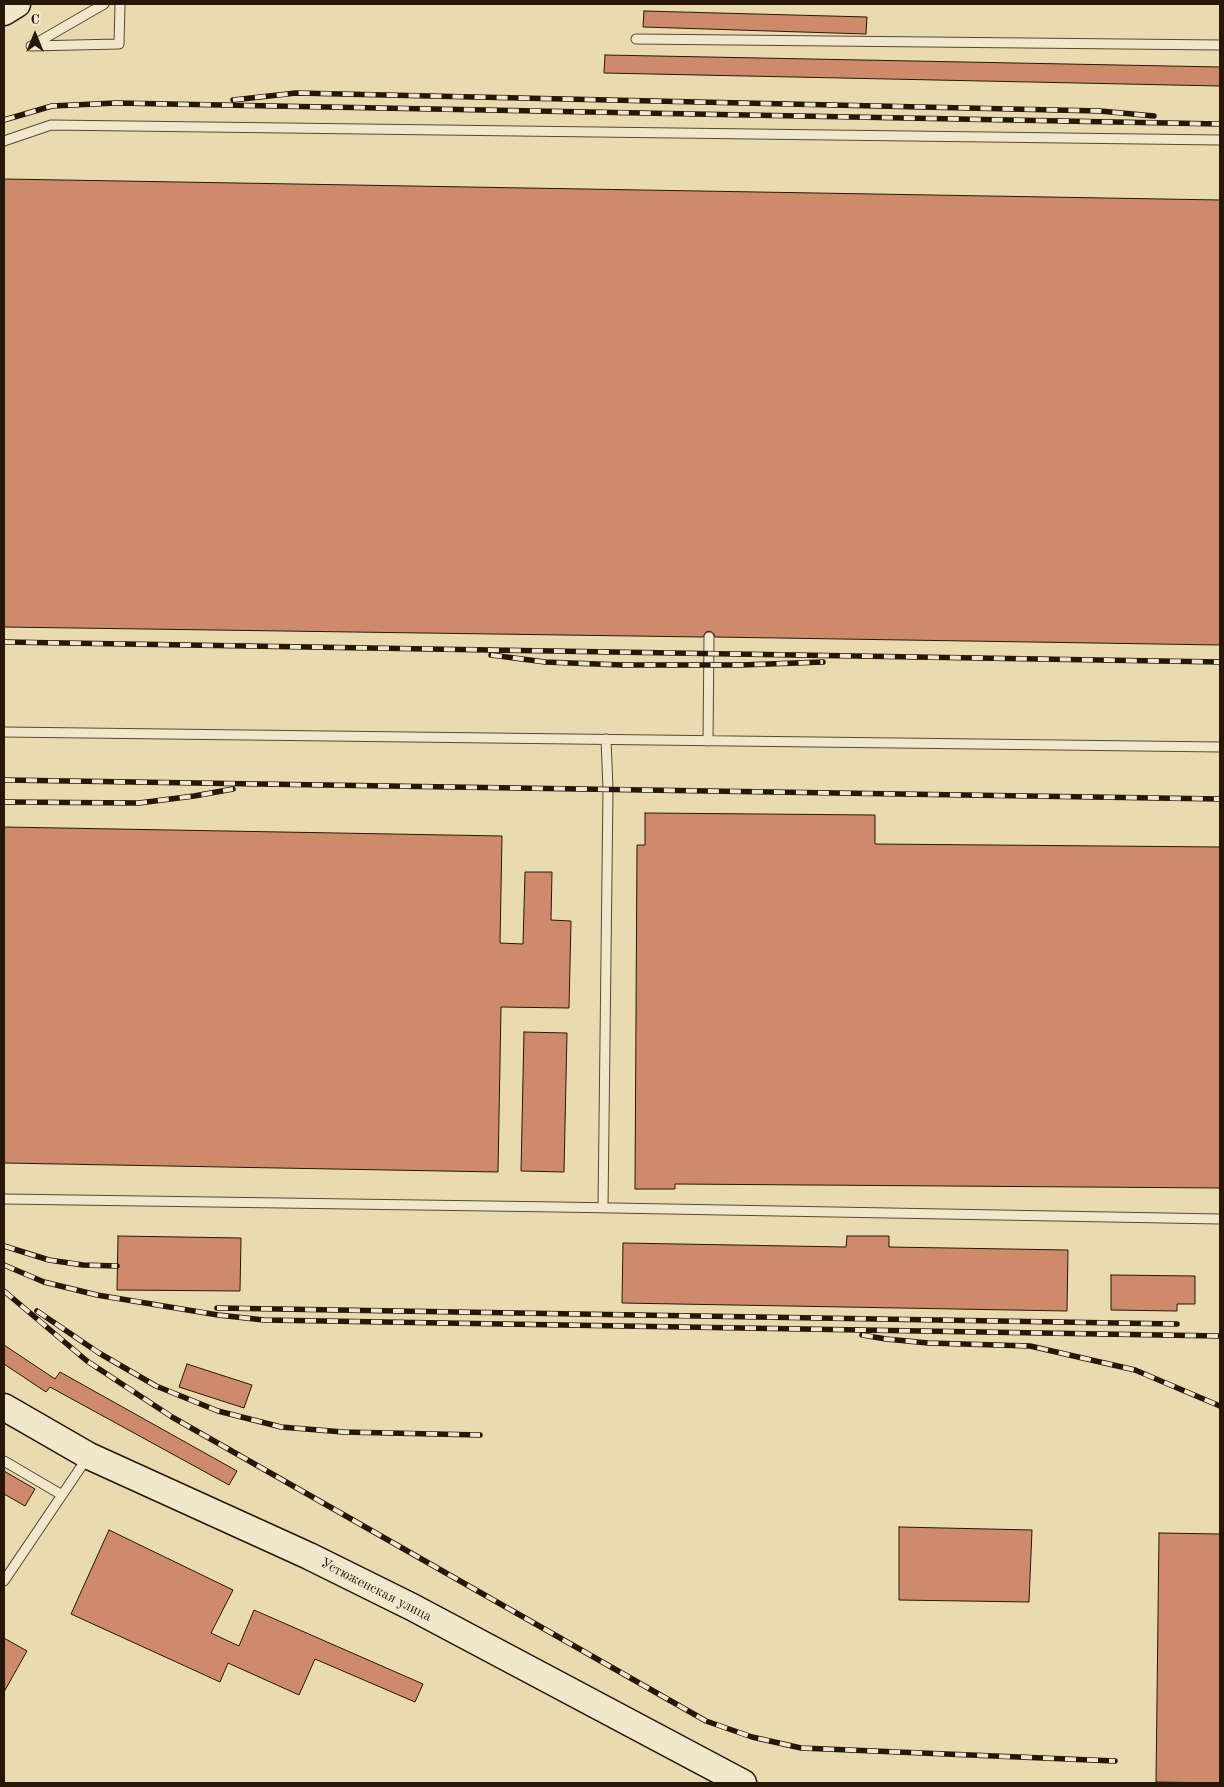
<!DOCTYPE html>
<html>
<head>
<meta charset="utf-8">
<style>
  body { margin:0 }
  #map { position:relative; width:1224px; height:1787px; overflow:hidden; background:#e9dab0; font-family:"Old Standard TT",serif }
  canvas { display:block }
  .frame { position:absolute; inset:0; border:5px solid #261708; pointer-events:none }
  .north { position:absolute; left:10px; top:10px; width:50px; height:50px; -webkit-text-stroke:4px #f1e7cc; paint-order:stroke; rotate:0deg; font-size:14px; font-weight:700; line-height:20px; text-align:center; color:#261708 }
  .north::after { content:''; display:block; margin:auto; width:18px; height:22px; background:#261708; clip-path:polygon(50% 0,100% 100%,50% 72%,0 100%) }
</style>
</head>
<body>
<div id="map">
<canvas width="1224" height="1787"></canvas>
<div class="frame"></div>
<div class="north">С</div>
</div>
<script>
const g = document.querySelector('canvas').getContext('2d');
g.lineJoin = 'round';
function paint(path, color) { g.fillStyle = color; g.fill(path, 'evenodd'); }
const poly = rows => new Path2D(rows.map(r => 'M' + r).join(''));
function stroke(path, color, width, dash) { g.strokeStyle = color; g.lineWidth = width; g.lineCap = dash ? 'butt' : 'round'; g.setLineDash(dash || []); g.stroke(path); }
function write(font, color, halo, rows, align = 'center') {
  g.font = font + ' "Old Standard TT",serif'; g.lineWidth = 4; g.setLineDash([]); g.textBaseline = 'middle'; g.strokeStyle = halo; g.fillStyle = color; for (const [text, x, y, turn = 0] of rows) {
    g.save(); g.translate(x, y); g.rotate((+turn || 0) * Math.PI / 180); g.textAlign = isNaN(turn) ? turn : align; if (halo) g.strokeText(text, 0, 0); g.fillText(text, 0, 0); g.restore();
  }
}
const building = poly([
  [644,11,867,17,866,34,643,27,644,11],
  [605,55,1220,67,1220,86,604,73,605,55],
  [4,179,1220,200,1220,645,715,637,714,634,710,631,706,632,703,637,4,627,4,179],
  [645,813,875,815,875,844,1220,847,1220,1188,675,1184,675,1189,635,1189,637,845,645,845,645,813],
  [4,827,502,836,500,943,523,944,525,872,552,872,551,920,571,921,569,1008,501,1007,498,1172,4,1163,4,827],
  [524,1032,567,1033,564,1172,521,1171,524,1032],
  [118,1236,241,1238,240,1291,117,1290,118,1236],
  [847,1236,889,1236,889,1247,1068,1250,1067,1311,622,1303,623,1243,846,1247,847,1236],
  [1111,1275,1195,1276,1195,1304,1177,1304,1177,1311,1111,1310,1111,1275],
  [4,1345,55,1379,60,1372,237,1471,229,1485,50,1387,46,1392,4,1364,4,1345],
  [187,1364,252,1385,244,1408,179,1387,187,1364],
  [4,1471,35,1489,25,1506,4,1494,4,1471],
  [899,1527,1032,1530,1029,1602,899,1600,899,1527],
  [109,1530,233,1590,211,1633,239,1646,254,1610,423,1684,415,1702,315,1659,299,1695,228,1663,220,1682,71,1614,109,1530],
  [1159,1533,1220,1534,1220,1783,1156,1782,1159,1533],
  [4,1638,27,1651,4,1692,4,1638]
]);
paint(building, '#cd8b6c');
stroke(building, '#261708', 1);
const service = poly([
  [636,39,1220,45],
  [33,45,104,4],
  [31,46,119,44,120,4],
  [4,141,51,125,1220,140],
  [4,732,1220,747],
  [708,741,709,637],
  [4,1199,558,1207,1220,1219],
  [603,1207,608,789,606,739],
  [4,1461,62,1495],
  [4,1581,87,1458]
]);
const secondary = poly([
  [4,12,17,4],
  [4,1407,89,1456,309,1556,412,1607,743,1783]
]);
stroke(service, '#574832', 11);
stroke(secondary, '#261708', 29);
stroke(service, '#f1e7cc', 9);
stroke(secondary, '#f1e7cc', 26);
const rail = poly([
  [233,100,296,93,1100,111,1154,116],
  [4,120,52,106,116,103,1220,124],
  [4,642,1220,662],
  [491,655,545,662,622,665,742,665,823,662],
  [4,780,1220,799],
  [4,802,139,803,194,796,233,789],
  [4,1246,49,1260,83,1265,117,1266],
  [4,1265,44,1282,97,1295,218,1315,264,1320,1220,1336],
  [4,1291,87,1361,172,1417,706,1721,752,1737,801,1748,1115,1761],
  [217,1308,1177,1324],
  [37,1311,99,1353,156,1386,218,1411,281,1427,343,1432,480,1435],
  [862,1335,886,1339,928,1343,1030,1346,1135,1370,1220,1406]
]);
stroke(rail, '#261708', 5.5);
stroke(rail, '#f1e7cc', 4, [11]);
write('14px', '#261708', '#f1e7cc', [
  ["Устюженская улица",376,1590,27]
]);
</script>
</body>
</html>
